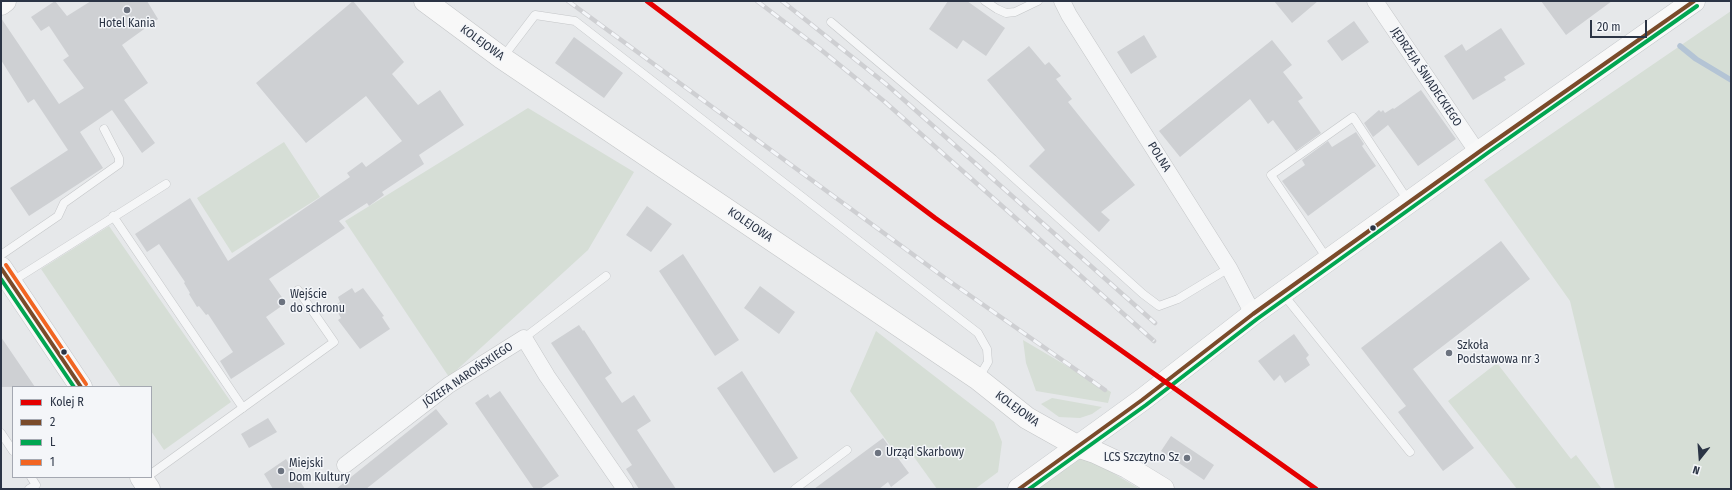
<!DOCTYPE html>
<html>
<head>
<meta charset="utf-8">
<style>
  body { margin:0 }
  #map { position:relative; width:1732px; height:490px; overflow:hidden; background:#e6e8ea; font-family:"Fira Sans Condensed",sans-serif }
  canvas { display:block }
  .frame { position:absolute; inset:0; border:2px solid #2b3445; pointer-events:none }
  .legend { position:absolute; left:12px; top:386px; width:140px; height:92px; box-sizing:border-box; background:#f4f6f9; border:1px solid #a4a8b1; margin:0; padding:5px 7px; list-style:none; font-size:12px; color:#2b3445 }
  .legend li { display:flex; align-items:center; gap:8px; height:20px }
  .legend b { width:20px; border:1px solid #a4a8b1 }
  .north { position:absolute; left:1680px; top:438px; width:40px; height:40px; -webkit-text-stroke:3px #f4f6f9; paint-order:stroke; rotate:197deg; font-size:11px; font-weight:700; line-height:16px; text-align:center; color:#2b3445 }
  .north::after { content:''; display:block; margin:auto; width:14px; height:18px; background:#2b3445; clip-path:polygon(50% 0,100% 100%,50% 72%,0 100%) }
  .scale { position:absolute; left:1590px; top:20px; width:57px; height:18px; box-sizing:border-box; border:2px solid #2b3445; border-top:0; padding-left:5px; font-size:12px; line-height:14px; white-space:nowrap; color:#2b3445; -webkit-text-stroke:3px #f4f6f9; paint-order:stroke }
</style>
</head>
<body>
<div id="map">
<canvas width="1732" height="490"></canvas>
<div class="frame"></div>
<ul class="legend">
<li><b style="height:5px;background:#e50000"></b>Kolej R</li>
<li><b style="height:5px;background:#7a4b2a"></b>2</li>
<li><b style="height:5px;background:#00a651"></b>L</li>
<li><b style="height:5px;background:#f26522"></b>1</li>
</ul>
<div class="north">N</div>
<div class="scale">20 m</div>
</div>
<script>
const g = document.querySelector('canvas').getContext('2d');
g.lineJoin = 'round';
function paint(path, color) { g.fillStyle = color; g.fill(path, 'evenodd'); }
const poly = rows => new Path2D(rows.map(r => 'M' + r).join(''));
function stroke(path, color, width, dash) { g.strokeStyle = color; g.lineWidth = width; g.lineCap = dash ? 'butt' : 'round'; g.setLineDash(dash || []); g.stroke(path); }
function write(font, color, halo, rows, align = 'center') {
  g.font = font + ' "Fira Sans Condensed",sans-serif'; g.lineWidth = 3; g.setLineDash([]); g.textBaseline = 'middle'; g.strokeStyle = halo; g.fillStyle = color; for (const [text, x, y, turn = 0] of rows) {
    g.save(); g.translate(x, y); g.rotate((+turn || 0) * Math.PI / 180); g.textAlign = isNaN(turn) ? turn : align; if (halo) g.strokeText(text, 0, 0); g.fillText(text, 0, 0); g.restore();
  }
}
paint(poly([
  [1731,11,1731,489,1615,489,1570,301,1484,180],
  [528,108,634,172,588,250,449,377,345,221],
  [284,142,320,197,232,253,197,198],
  [109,226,231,402,164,450,151,431,151,387,121,387,41,269],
  [876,331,994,422,1002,442,998,472,975,489,937,489,914,457,900,459,850,391],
  [1023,340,1111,392,1108,403,1036,391,1026,363],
  [1497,363,1571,459,1576,455,1602,489,1517,489,1448,401],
  [1052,398,1102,407,1092,414,1080,418,1059,417,1041,404],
  [1084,456,1140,489,1028,489]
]), '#d6ded6');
stroke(poly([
  [1680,46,1696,59,1731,80]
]), '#b4c4d5', 5.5);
paint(poly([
  [55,1,67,16,91,1,147,1,158,19,122,45,148,83,124,100,155,143,142,153,112,110,80,132,103,168,29,216,10,188,68,150,34,99,28,103,1,60,1,18,59,104,84,88,63,60,69,56,49,26,41,31,31,17],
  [353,1,404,62,392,74,418,105,440,90,464,125,419,155,424,164,382,192,384,195,369,206,367,203,339,221,345,228,269,279,286,303,266,317,285,344,231,379,220,361,233,352,208,314,206,315,199,306,197,307,189,294,190,293,184,283,185,282,159,244,147,252,135,234,190,198,228,261,350,177,347,173,362,162,366,167,402,141,366,96,306,143,256,83],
  [948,1,967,1,1005,28,986,56,963,40,957,49,929,29],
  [1274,1,1318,1,1292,23],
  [1541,1,1612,1,1566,35],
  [1354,21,1369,42,1342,61,1327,41],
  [1501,28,1525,64,1504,77,1506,80,1473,100,1444,56,1462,44,1466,51],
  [1144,35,1157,57,1131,74,1117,52],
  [574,37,623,73,604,98,555,63],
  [1272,40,1292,65,1283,72,1303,98,1298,101,1321,133,1296,151,1273,120,1268,124,1250,99,1180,157,1159,131],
  [1029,46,1045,65,1049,62,1061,76,1056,79,1072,99,1068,102,1135,185,1101,212,1110,220,1099,232,1029,166,1045,150,987,80],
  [1421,90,1456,139,1418,166,1388,125,1373,137,1364,123,1379,110,1381,112,1383,110,1385,113,1393,108,1394,109],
  [1356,132,1364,144,1362,146,1376,166,1308,216,1282,181,1305,165,1302,160,1328,141,1332,147],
  [647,206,672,224,651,252,626,235],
  [1501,241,1530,279,1413,369,1474,448,1443,471,1398,412,1406,406,1361,348],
  [683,254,739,340,715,356,659,271],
  [760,286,795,312,779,334,744,308],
  [352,288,355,293,363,288,384,316,382,317,390,329,360,349,338,320,341,318,334,306,340,302,338,297],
  [579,325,583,331,584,330,612,373,605,378,622,403,634,395,651,421,637,430,676,489,639,489,626,469,632,465,551,343],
  [1294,334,1309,355,1306,358,1310,365,1285,383,1280,375,1274,381,1258,361],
  [1,337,16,359,35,387,1,387],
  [742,371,798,458,774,473,717,388],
  [500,391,559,476,540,489,534,489,475,403,488,394,490,398],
  [436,409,448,424,366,489,336,489],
  [268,418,277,432,249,448,241,434],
  [1171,436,1214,465,1204,480,1161,451],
  [883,438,909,473,891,487,888,482,879,489,814,489],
  [286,459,305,489,273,489,264,474]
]), '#ced0d3');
const lane = poly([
  [985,1,997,9,1006,13,1015,12,1038,1],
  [831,22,993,159,1143,294,1159,306,1178,299,1229,268],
  [503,57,535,15,575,21,978,333,987,349,988,362,978,379],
  [113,216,243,408],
  [1,255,58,216,64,203,119,164,119,158,104,129],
  [1328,260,1271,175,1353,117,1409,202],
  [11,282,166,184],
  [1283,294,1410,452],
  [524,338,606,276],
  [1,433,13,451],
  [151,474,334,342,298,290],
  [29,489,36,485,31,477],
  [795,489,847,450]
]);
const street = poly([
  [1062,1,1069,15,1229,268,1253,314],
  [1375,1,1478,153],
  [345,465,449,385,524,338,547,376,625,489]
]);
const secondary = poly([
  [425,1,502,58,978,379,1027,418,1077,446,1095,452,1127,467,1163,489],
  [1,4,5,1]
]);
const primary = poly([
  [1,268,81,387],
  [141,477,149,489],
  [1019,489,1142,400,1253,314,1486,147,1694,1]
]);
stroke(lane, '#c4c6c8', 9);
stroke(street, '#c4c6c8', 17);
stroke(secondary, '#c4c6c8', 23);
stroke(primary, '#c2c5c8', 23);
stroke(lane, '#f5f6f7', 8);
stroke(street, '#f5f6f7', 16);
stroke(secondary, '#f8f8f8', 22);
stroke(primary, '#f8f8f8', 22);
const rail = poly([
  [568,1,945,278,1105,390],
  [757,1,820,49,885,102,1154,341],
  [782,1,886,84,1155,323]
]);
stroke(rail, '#cecfd2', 4.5);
stroke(rail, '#f4f6f9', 3, [9]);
stroke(poly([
  [1,268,81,387],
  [1019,489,1142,400,1253,314,1486,147,1694,1]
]), '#7a4b2a', 4);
stroke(poly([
  [1,279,74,387],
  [1029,489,1146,405,1257,319,1489,152,1697,6]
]), '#00a651', 4);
stroke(poly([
  [6,265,86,384]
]), '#f26522', 4);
stroke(poly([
  [647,1,935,218,1316,489]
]), '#e50000', 5);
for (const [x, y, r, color] of [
  [127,10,4,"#6c737f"],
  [1373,228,3.5,"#2b3445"],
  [282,302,4,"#6c737f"],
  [64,352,3.5,"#2b3445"],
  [1449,353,4,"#6c737f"],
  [878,453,4,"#6c737f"],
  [1187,458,4,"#6c737f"],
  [281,471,4,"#6c737f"]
]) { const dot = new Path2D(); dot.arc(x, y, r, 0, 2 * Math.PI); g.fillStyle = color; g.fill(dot); stroke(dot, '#f4f6f9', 1.5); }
write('12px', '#2b3445', '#f4f6f9', [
  ["Hotel Kania",127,24,"center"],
  ["Wejście",290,295],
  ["do schronu",290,309],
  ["Szkoła",1457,346],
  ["Podstawowa nr 3",1457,360],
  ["Urząd Skarbowy",886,453],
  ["LCS Szczytno Sz",1179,458,"right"],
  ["Miejski",289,464],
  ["Dom Kultury",289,478]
], 'left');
write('12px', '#2b3445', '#f4f6f9', [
  ["KOLEJOWA",482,43,36],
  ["JĘDRZEJA ŚNIADECKIEGO",1426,77,56],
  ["POLNA",1159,157,58],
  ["KOLEJOWA",750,225,34],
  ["JÓZEFA NAROŃSKIEGO",468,375,-34],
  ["KOLEJOWA",1017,409,36]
]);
</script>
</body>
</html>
